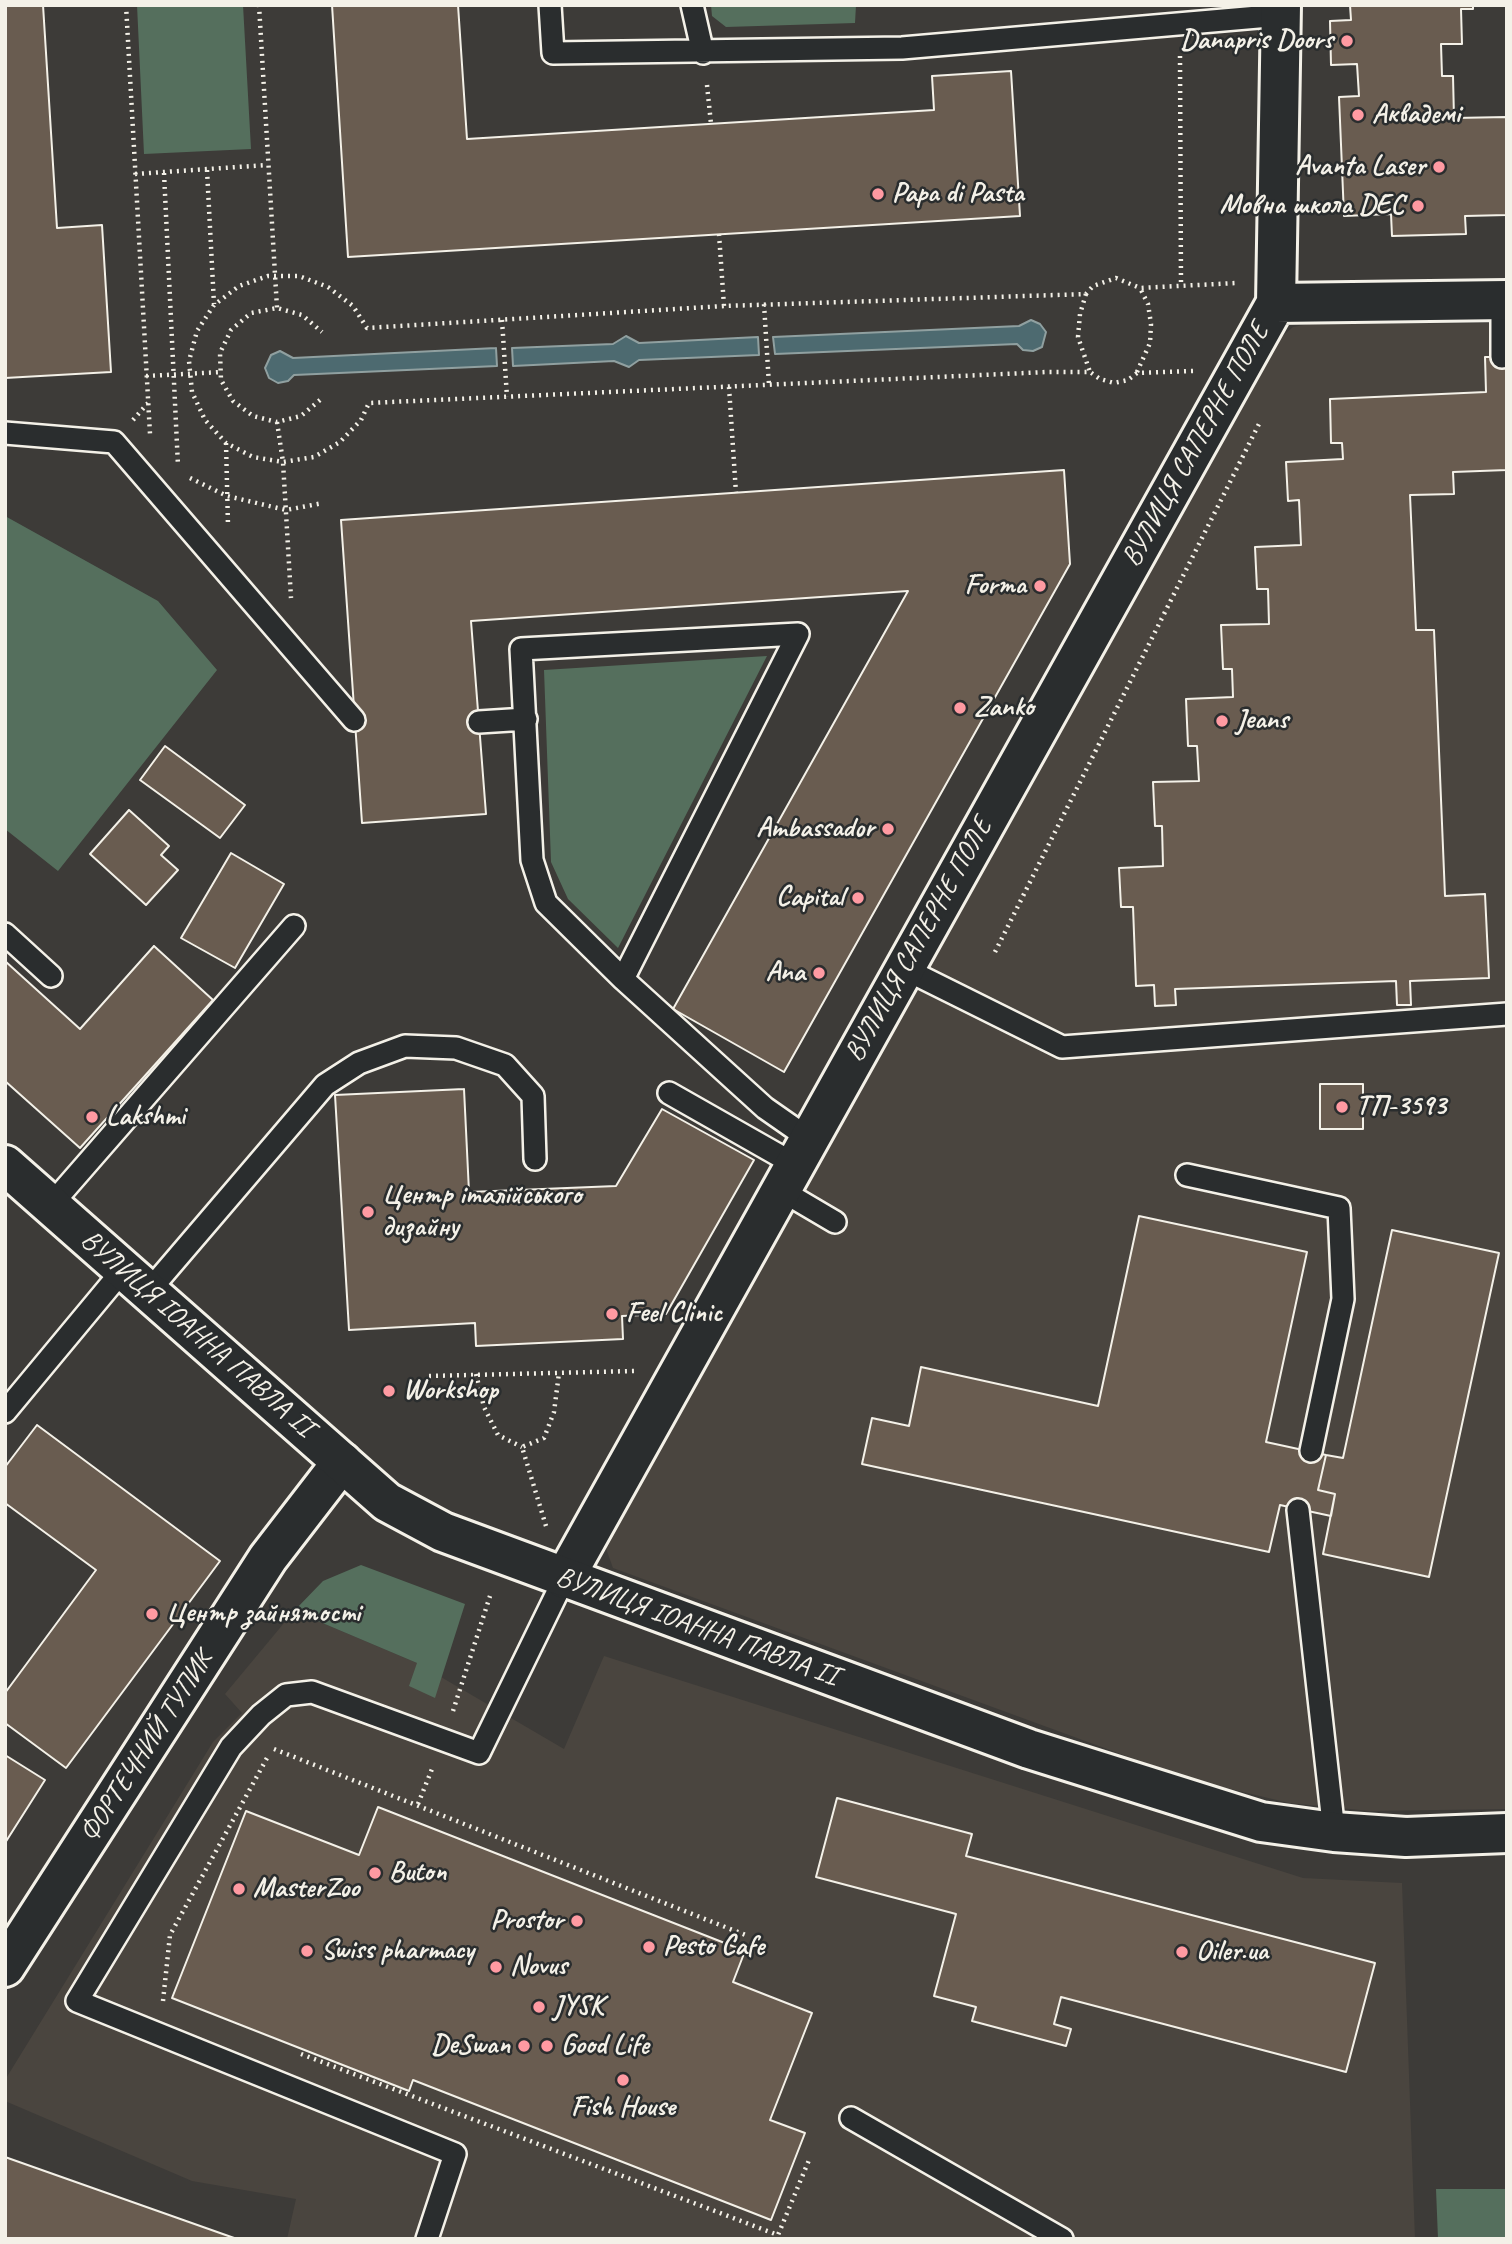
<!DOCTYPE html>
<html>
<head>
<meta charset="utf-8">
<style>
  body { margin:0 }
  #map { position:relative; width:1512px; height:2244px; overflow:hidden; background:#3d3b38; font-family:Caveat,sans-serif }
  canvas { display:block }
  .frame { position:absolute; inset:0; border:7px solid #f4f1e8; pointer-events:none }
</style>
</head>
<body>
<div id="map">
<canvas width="1512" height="2244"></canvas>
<div class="frame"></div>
</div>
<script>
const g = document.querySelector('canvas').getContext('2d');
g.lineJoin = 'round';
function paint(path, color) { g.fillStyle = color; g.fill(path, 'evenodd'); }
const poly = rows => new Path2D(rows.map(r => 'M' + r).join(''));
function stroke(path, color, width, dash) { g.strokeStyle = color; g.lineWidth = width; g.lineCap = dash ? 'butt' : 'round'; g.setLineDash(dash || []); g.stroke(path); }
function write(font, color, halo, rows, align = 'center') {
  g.font = font + ' Caveat,sans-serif'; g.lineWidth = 5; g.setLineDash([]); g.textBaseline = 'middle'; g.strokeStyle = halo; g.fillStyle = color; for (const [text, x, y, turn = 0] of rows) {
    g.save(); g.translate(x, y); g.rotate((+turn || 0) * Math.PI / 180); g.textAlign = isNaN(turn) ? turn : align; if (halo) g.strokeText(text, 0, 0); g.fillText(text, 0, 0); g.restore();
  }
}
paint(poly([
  [1507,323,1507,1809,1370,1811,1289,1803,1189,1779,613,1568,604,1543,1279,339,1293,327,1309,324],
  [294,1611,417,1663,564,1749,604,1656,1303,1878,1402,1883,1415,2239,287,2239,296,2199,192,2181,5,2101,5,2080,213,1742,242,1713,225,1694]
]), '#4a453f');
paint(poly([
  [137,5,243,5,251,149,144,154],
  [711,5,856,5,855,23,726,27,712,16],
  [5,516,158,601,217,670,58,871,5,829],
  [767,656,618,948,568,899,551,862,544,670],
  [361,1565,465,1604,435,1698,409,1686,417,1663,294,1611,323,1581],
  [1436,2189,1507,2189,1507,2239,1438,2239]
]), '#556f5d');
const water = poly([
  [1031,320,1040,324,1046,332,1042,347,1033,351,1023,350,1017,344,775,354,773,337,1019,326,1031,320],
  [626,336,639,343,758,337,759,355,639,360,629,367,614,361,513,366,512,348,613,344,626,336],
  [496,348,497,366,294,375,288,381,278,383,269,378,265,368,271,355,280,351,293,358,496,348]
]);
paint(water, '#4d6a70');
stroke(water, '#90a0a0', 2);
const building = poly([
  [5,5,43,5,57,228,102,225,111,372,5,378,5,5],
  [332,5,458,5,467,139,934,110,932,76,1011,71,1020,216,348,257,332,5],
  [1350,5,1473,5,1473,9,1461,9,1462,44,1441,44,1442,76,1453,76,1454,118,1507,117,1507,215,1465,216,1466,234,1392,236,1391,214,1344,216,1339,97,1359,96,1357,64,1331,65,1330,21,1351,20,1350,5],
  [1485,357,1507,357,1507,470,1453,472,1454,494,1410,495,1416,630,1434,630,1445,896,1485,894,1489,978,1410,981,1411,1005,1397,1005,1396,981,1175,989,1176,1005,1155,1006,1154,985,1136,986,1133,907,1121,907,1119,868,1163,866,1162,826,1155,826,1153,782,1199,781,1197,746,1188,746,1186,699,1233,697,1232,669,1223,669,1221,625,1269,624,1268,589,1257,589,1255,547,1301,545,1299,500,1288,501,1286,462,1343,459,1342,443,1331,443,1330,399,1486,392,1485,357],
  [1064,470,1070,564,784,1072,673,1009,908,591,471,621,486,814,362,823,341,520,1064,470],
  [165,746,245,805,220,838,140,780,165,746],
  [129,810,169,846,161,855,178,870,146,905,90,854,129,810],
  [231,853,284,884,235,968,181,938,231,853],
  [154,946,213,1000,80,1148,5,1081,5,961,80,1029,154,946],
  [1320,1084,1363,1084,1363,1129,1320,1129,1320,1084],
  [464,1089,469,1192,616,1186,662,1109,754,1160,666,1314,622,1316,623,1339,476,1346,475,1323,349,1330,335,1095,464,1089],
  [1139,1216,1307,1252,1266,1442,1326,1455,1318,1490,1335,1494,1331,1516,1280,1505,1269,1552,862,1464,872,1418,909,1426,921,1367,1098,1406,1139,1216],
  [1392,1230,1499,1253,1429,1577,1323,1554,1335,1494,1318,1490,1326,1455,1343,1458,1392,1230],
  [37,1425,220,1561,66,1768,5,1723,5,1693,96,1570,5,1503,5,1467,37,1425],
  [5,1755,45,1780,5,1843,5,1755],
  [837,1798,972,1834,966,1856,1375,1963,1346,2072,1061,1997,1054,2024,1071,2029,1066,2046,972,2021,976,2007,934,1996,956,1914,816,1877,837,1798],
  [378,1807,745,1951,733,1982,812,2013,770,2120,805,2133,771,2220,413,2080,409,2091,172,1998,246,1811,359,1855,378,1807],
  [5,2157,237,2239,5,2239,5,2157]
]);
paint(building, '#695c50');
stroke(building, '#f4f1e8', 2);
const service = poly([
  [550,5,553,53,902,48,1281,15],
  [692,5,703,53],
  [1502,300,1502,357],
  [5,433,114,442,354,720],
  [479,722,526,719],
  [5,934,51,976],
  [903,968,1062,1047,1507,1014],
  [623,979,546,903,532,860,521,649,798,634,623,979,765,1108,808,1138],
  [669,1093,794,1164],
  [1187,1175,1339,1208,1343,1299,1311,1451],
  [779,1189,835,1222],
  [50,1206,294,926],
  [148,1292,325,1085,359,1063,405,1046,456,1048,505,1065,533,1096,535,1159],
  [5,1412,123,1270],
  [1298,1510,1334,1832],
  [851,2118,1062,2239],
  [427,2239,455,2154,77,2001,231,1747,261,1715,286,1695,312,1692,479,1753,564,1579]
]);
const minor = poly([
  [1276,303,1507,300],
  [564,1579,1276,303,1281,5],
  [5,1967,268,1558,342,1462]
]);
const tertiary = poly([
  [5,1165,387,1502,443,1532,1029,1749,1261,1822,1334,1832,1406,1837,1507,1833]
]);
stroke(service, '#f4f1e8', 26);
stroke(minor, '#f4f1e8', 44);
stroke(tertiary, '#f4f1e8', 44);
stroke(poly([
  [126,5,150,434],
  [259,5,277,308],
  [1180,56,1181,286],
  [707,85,711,124],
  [207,170,214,304],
  [164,173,178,466],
  [135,174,267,165],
  [719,234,724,306],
  [1086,294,1080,314,1078,337,1090,372],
  [764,304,769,385],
  [502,320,507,397],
  [1193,371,1137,373,1128,380,1114,383,1100,379,1090,372,1047,372,369,403,361,420,340,442,314,457,283,462,253,457,226,443,205,420,192,392,189,361,197,331,214,305,239,286,268,276,299,276,328,287,353,306,367,328,724,306,1086,294,1093,286,1116,278,1140,288,1236,283],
  [1137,372,1150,343,1151,324,1148,304,1140,288],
  [146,376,221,372],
  [729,387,736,493],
  [320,400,301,416,277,422,253,416,233,401,221,380,220,353,231,330,251,313,277,308,302,315,322,332],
  [133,420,148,403],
  [277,422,283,462,291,598],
  [226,443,228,526],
  [190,478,227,496,286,510,323,503],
  [995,952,1261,420],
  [476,1374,484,1407,498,1435,522,1447],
  [429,1376,635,1371],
  [546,1526,522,1447,544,1438,554,1412,559,1373],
  [453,1711,490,1596],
  [274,1749,748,1936],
  [418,1804,432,1769],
  [163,2001,170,1935,267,1758],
  [301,2054,778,2235,809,2160]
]), '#f4f1e8', 4.5, [2, 5]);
stroke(service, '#2a2d2e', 21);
stroke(minor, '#2a2d2e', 38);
stroke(tertiary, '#2a2d2e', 38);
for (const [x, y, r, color] of [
  [1347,41,7,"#ff9aa2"],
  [1358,115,7,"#ff9aa2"],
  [1439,167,7,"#ff9aa2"],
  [878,194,7,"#ff9aa2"],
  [1418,206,7,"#ff9aa2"],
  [1040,586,7,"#ff9aa2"],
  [960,708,7,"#ff9aa2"],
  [1222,721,7,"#ff9aa2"],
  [888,829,7,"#ff9aa2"],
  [858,898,7,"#ff9aa2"],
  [819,973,7,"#ff9aa2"],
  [1342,1107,7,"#ff9aa2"],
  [92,1117,7,"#ff9aa2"],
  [368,1212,7,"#ff9aa2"],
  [612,1314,7,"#ff9aa2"],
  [389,1391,7,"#ff9aa2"],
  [152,1614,7,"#ff9aa2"],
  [375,1873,7,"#ff9aa2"],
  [239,1889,7,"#ff9aa2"],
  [577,1921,7,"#ff9aa2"],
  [649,1947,7,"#ff9aa2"],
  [307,1951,7,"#ff9aa2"],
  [1182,1952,7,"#ff9aa2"],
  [496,1967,7,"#ff9aa2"],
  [539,2007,7,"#ff9aa2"],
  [524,2046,7,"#ff9aa2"],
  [547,2046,7,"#ff9aa2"],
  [623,2080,7,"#ff9aa2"]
]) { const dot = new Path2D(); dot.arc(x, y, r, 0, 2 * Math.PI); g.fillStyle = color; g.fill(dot); stroke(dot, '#2a2d2e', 2.5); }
write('bold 28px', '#f4f1e8', '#2a2d2e', [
  ["Danapris Doors",1333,41,"right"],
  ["Аквадемі",1372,115],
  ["Avanta Laser",1425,167,"right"],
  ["Papa di Pasta",892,194],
  ["Мовна школа DEC",1404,206,"right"],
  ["Forma",1026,586,"right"],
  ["Zanko",974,708],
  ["Jeans",1236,721],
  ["Ambassador",874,829,"right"],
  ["Capital",844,898,"right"],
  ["Ana",805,973,"right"],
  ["ТП-3593",1356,1107],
  ["Lakshmi",106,1117],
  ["Центр італійського",382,1196],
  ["дизайну",382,1228],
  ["Feel Clinic",626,1314],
  ["Workshop",403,1391],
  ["Центр зайнятості",166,1614],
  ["Buton",389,1873],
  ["MasterZoo",253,1889],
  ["Prostor",563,1921,"right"],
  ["Pesto Cafe",663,1947],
  ["Swiss pharmacy",321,1951],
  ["Oiler.ua",1196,1952],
  ["Novus",510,1967],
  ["JYSK",553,2007],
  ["DeSwan",510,2046,"right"],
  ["Good Life",561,2046],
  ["Fish House",623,2108,"center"]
], 'left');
write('28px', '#f4f1e8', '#2a2d2e', [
  ["ВУЛИЦЯ САПЕРНЕ ПОЛЕ",1196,445,-61],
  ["ВУЛИЦЯ САПЕРНЕ ПОЛЕ",919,940,-61],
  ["ВУЛИЦЯ ІОАННА ПАВЛА II",197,1334,41],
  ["ВУЛИЦЯ ІОАННА ПАВЛА II",697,1627,20],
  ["ФОРТЕЧНИЙ ТУПИК",147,1747,-57]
]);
</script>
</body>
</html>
